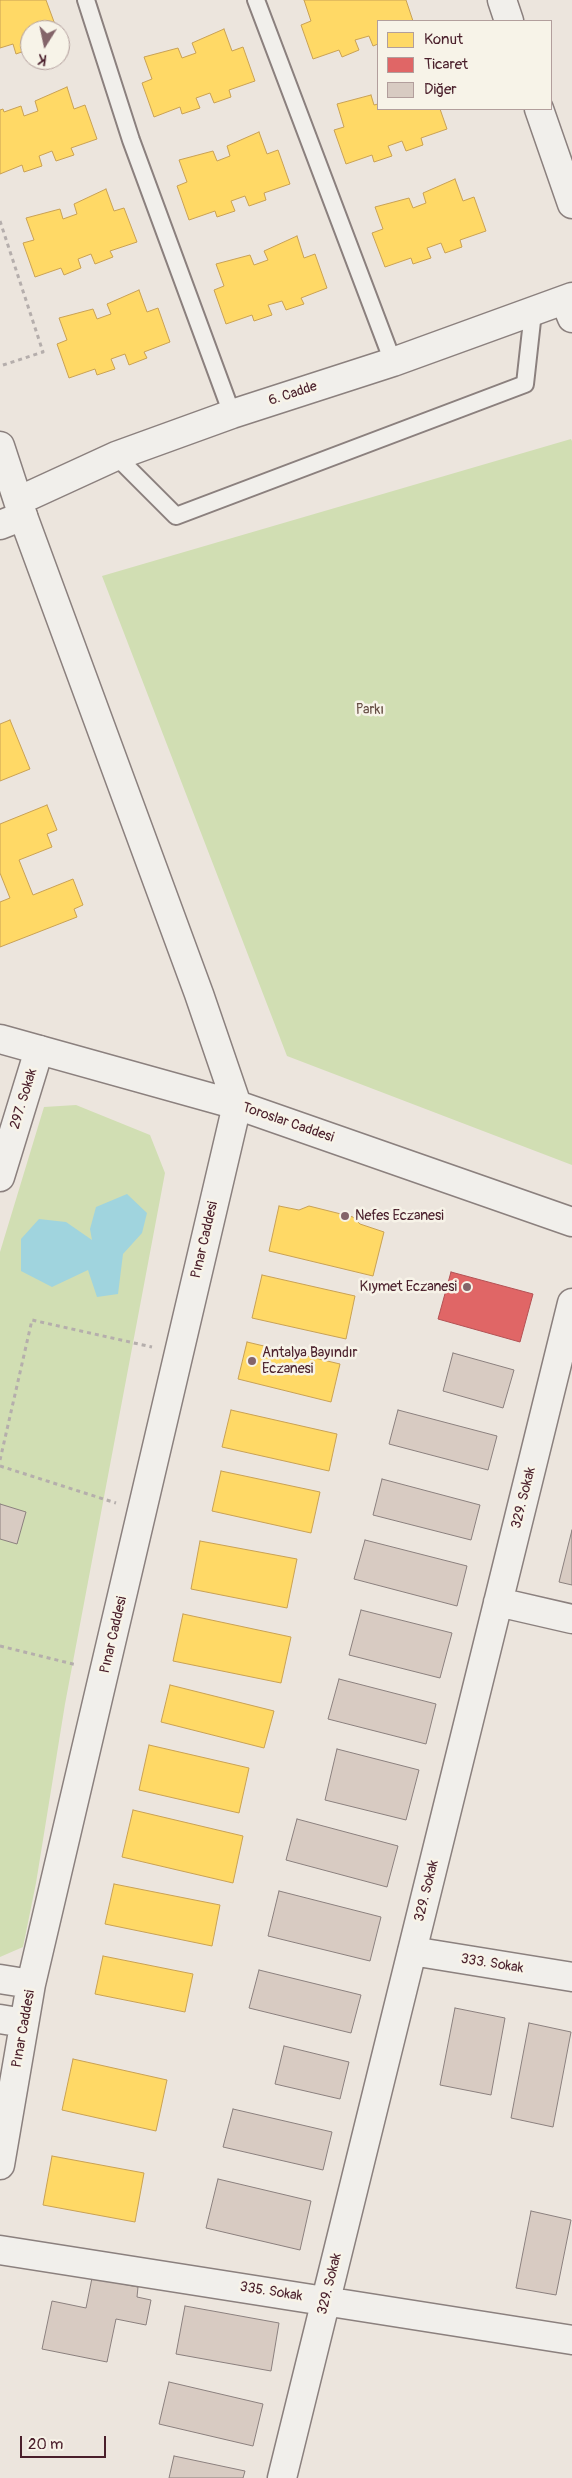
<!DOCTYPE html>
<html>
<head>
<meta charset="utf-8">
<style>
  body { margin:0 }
  #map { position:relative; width:572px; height:2478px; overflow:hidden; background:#ece5dd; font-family:Pangolin,sans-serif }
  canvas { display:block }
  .legend { position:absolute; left:377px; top:20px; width:175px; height:90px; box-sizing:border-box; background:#f7f3e8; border:1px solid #b29e9c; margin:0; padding:6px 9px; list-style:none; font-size:15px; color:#4a1f2b }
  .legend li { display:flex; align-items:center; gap:10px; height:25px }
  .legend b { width:25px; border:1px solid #b29e9c }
  .north { position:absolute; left:20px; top:20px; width:50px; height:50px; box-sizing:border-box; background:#f7f3e8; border:1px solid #b29e9c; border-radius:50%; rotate:190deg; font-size:14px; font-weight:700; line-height:20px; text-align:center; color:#4a1f2b }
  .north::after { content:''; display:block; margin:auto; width:18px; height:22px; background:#836469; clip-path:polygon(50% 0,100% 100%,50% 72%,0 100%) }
  .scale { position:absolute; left:20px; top:2436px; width:86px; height:22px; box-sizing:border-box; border:2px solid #4a1f2b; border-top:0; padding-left:6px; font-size:15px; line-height:18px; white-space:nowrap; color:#4a1f2b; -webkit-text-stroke:4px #f7f3e8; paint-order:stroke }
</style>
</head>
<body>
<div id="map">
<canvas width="572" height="2478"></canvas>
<ul class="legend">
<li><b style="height:14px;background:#ffd966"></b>Konut</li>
<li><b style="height:14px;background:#e06666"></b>Ticaret</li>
<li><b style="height:14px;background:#d8cbc2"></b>Diğer</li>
</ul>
<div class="north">K</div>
<div class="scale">20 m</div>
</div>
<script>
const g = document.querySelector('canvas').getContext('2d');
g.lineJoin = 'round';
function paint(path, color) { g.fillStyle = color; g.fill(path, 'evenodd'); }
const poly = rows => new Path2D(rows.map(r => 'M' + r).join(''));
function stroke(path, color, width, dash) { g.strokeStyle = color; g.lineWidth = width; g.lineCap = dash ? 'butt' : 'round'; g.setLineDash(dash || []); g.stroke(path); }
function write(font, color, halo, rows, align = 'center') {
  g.font = font + ' Pangolin,sans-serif'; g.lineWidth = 5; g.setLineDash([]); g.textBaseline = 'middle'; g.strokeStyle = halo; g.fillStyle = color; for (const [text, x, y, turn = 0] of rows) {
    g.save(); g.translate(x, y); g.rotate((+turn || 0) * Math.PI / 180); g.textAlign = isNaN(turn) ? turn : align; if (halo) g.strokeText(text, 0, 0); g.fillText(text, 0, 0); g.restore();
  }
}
paint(poly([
  [571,439,572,441,572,1165,287,1056,102,576],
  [76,1105,150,1135,165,1173,65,1704,36,1883,23,1947,0,1957,0,1252,44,1107]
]), '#d1deb3');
paint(poly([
  [127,1194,147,1213,142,1233,123,1254,118,1294,97,1297,88,1270,52,1287,21,1271,21,1239,39,1219,66,1222,92,1240,90,1229,96,1207]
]), '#a0d4de');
const homes = poly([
  [0,0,46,0,57,30,30,30,30,49,16,54,13,44,0,48,0,0],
  [304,0,406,0,413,21,378,21,378,44,373,46,369,36,355,40,359,50,342,57,339,50,313,59,301,25,311,21,304,0],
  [224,29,232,51,243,47,255,81,229,90,231,97,214,103,210,93,196,98,200,108,182,114,180,107,154,117,142,83,152,79,144,57,178,48,182,58,196,53,192,43,224,29],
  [67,87,74,109,85,105,97,139,71,148,74,155,56,161,52,151,39,156,42,166,24,172,22,165,0,174,0,110,3,109,4,112,21,106,24,116,38,111,35,101,67,87],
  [371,95,374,105,378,104,378,109,440,109,447,129,421,138,423,145,406,151,402,141,388,146,392,156,374,162,372,155,346,164,334,130,344,127,337,104,371,95],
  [259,132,267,154,278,150,290,184,264,193,266,200,249,206,245,196,231,201,235,211,217,217,215,211,189,220,177,186,187,182,179,160,213,151,217,161,230,156,227,146,259,132],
  [455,179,463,201,474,197,486,231,460,240,462,247,445,253,441,243,427,248,431,258,413,264,411,258,385,267,372,233,383,229,375,207,409,198,413,208,426,203,423,193,455,179],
  [106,189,114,211,124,208,137,242,110,251,113,257,95,264,91,254,78,259,81,268,64,275,61,268,35,277,23,243,34,240,26,218,60,209,63,219,77,214,74,204,106,189],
  [297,236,304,258,315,254,327,288,301,298,304,304,286,310,282,301,268,305,272,315,254,321,252,315,226,324,214,290,224,286,216,264,250,255,254,265,268,260,264,251,297,236],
  [139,290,147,312,158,308,170,342,144,352,147,358,129,365,125,354,111,359,115,369,97,375,95,369,69,378,57,344,67,340,59,318,93,309,97,319,111,314,107,304,139,290],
  [10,720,30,769,0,781,0,724,10,720],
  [47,805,57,830,47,834,52,847,19,860,33,895,73,879,83,905,74,909,77,917,0,947,0,902,10,898,0,873,0,824,47,805],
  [279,1206,299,1210,309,1206,353,1217,360,1224,384,1232,373,1276,269,1251,279,1206],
  [262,1275,355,1296,346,1339,252,1318,262,1275],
  [247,1342,340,1364,331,1402,238,1379,247,1342],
  [231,1410,337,1434,329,1471,222,1447,231,1410],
  [221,1471,320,1492,311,1533,212,1511,221,1471],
  [200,1541,297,1559,287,1608,191,1589,200,1541],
  [183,1614,291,1637,281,1683,173,1661,183,1614],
  [170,1685,274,1711,264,1748,161,1722,170,1685],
  [149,1745,249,1768,239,1813,139,1790,149,1745],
  [133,1810,243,1836,233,1883,122,1857,133,1810],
  [114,1884,220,1905,212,1946,105,1924,114,1884],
  [103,1956,193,1974,185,2012,95,1994,103,1956],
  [73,2059,167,2080,156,2131,62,2110,73,2059],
  [52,2156,144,2173,135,2222,43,2205,52,2156]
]);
paint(homes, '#ffd966');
stroke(homes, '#c9a154', 1);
const shops = poly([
  [451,1272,533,1294,520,1342,438,1319,451,1272]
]);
paint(shops, '#e06666');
stroke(shops, '#b35154', 1);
const building = poly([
  [453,1353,514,1370,503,1408,443,1391,453,1353],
  [398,1410,497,1436,488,1470,389,1444,398,1410],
  [382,1479,480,1505,471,1540,373,1515,382,1479],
  [0,1504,26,1512,17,1544,0,1539,0,1504],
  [572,1530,572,1585,559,1582,572,1530],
  [365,1540,467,1566,457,1606,354,1579,365,1540],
  [361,1610,452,1633,440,1678,349,1655,361,1610],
  [339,1679,436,1704,426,1744,328,1719,339,1679],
  [337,1749,419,1770,406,1820,325,1800,337,1749],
  [297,1819,398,1846,387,1887,286,1860,297,1819],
  [279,1891,381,1917,370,1961,268,1936,279,1891],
  [259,1970,361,1995,351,2033,249,2008,259,1970],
  [455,2008,505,2018,491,2095,440,2085,455,2008],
  [529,2023,571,2032,553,2127,511,2118,529,2023],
  [284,2046,349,2062,340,2099,275,2084,284,2046],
  [233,2109,332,2132,323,2170,223,2147,233,2109],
  [218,2179,311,2201,300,2250,206,2228,218,2179],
  [531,2211,571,2220,556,2295,516,2288,531,2211],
  [92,2278,138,2287,137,2297,151,2300,146,2325,116,2319,107,2362,42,2349,52,2301,86,2308,92,2278],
  [185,2306,279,2323,271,2371,176,2354,185,2306],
  [169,2382,263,2404,253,2446,159,2424,169,2382],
  [174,2456,245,2471,243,2478,169,2478,174,2456]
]);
paint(building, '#d8cbc2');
stroke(building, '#8b807e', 1);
const lane = poly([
  [86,0,131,140,232,414],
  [256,0,393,362],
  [116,456,176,516,525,384,533,312]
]);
const street = poly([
  [565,301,572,318],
  [0,525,23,516],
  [0,1177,39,1050],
  [498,1602,572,1619],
  [412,1951,572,1977],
  [0,1979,31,1984],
  [0,2019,24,2023],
  [0,2165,31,1984,237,1105],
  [0,2250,572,2340],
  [282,2478,572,1303]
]);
const secondary = poly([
  [502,0,509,21],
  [539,109,572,204],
  [0,446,23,516,199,994,237,1105],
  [18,501,116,456,232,414,393,362,572,297],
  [0,1039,237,1105,572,1222]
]);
stroke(lane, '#8b807e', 20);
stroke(street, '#8b807e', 31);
stroke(secondary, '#8b807e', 31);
stroke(poly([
  [0,221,43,352,0,366],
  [0,1460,32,1320,152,1347],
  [0,1466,116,1503],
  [0,1646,77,1665]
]), '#b5aeac', 3, [4, 4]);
stroke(lane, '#f1efeb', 16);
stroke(street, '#f1efeb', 28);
stroke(secondary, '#f1efeb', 28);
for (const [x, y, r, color] of [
  [345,1216,5,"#836469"],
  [467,1287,5,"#836469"],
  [252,1361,5,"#836469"]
]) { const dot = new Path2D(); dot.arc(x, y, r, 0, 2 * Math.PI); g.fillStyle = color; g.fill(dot); stroke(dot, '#f7f3e8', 2); }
write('14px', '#4a1f2b', '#f7f3e8', [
  ["6. Cadde",293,394,-18],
  ["297. Sokak",24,1099,-73],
  ["Toroslar Caddesi",288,1123,19],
  ["Pınar Caddesi",205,1240,-77],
  ["329. Sokak",524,1498,-76],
  ["Pınar Caddesi",114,1635,-77],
  ["329. Sokak",427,1891,-76],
  ["333. Sokak",492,1964,9],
  ["Pınar Caddesi",24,2029,-80],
  ["329. Sokak",330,2284,-76],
  ["335. Sokak",271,2292,9]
]);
write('14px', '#664e44', '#f7f3e8', [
  ["Parkı",370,710]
]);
write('14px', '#4a1f2b', '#f7f3e8', [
  ["Nefes Eczanesi",355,1216],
  ["Kıymet Eczanesi",457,1287,"right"],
  ["Antalya Bayındır",262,1353],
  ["Eczanesi",262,1369]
], 'left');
</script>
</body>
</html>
